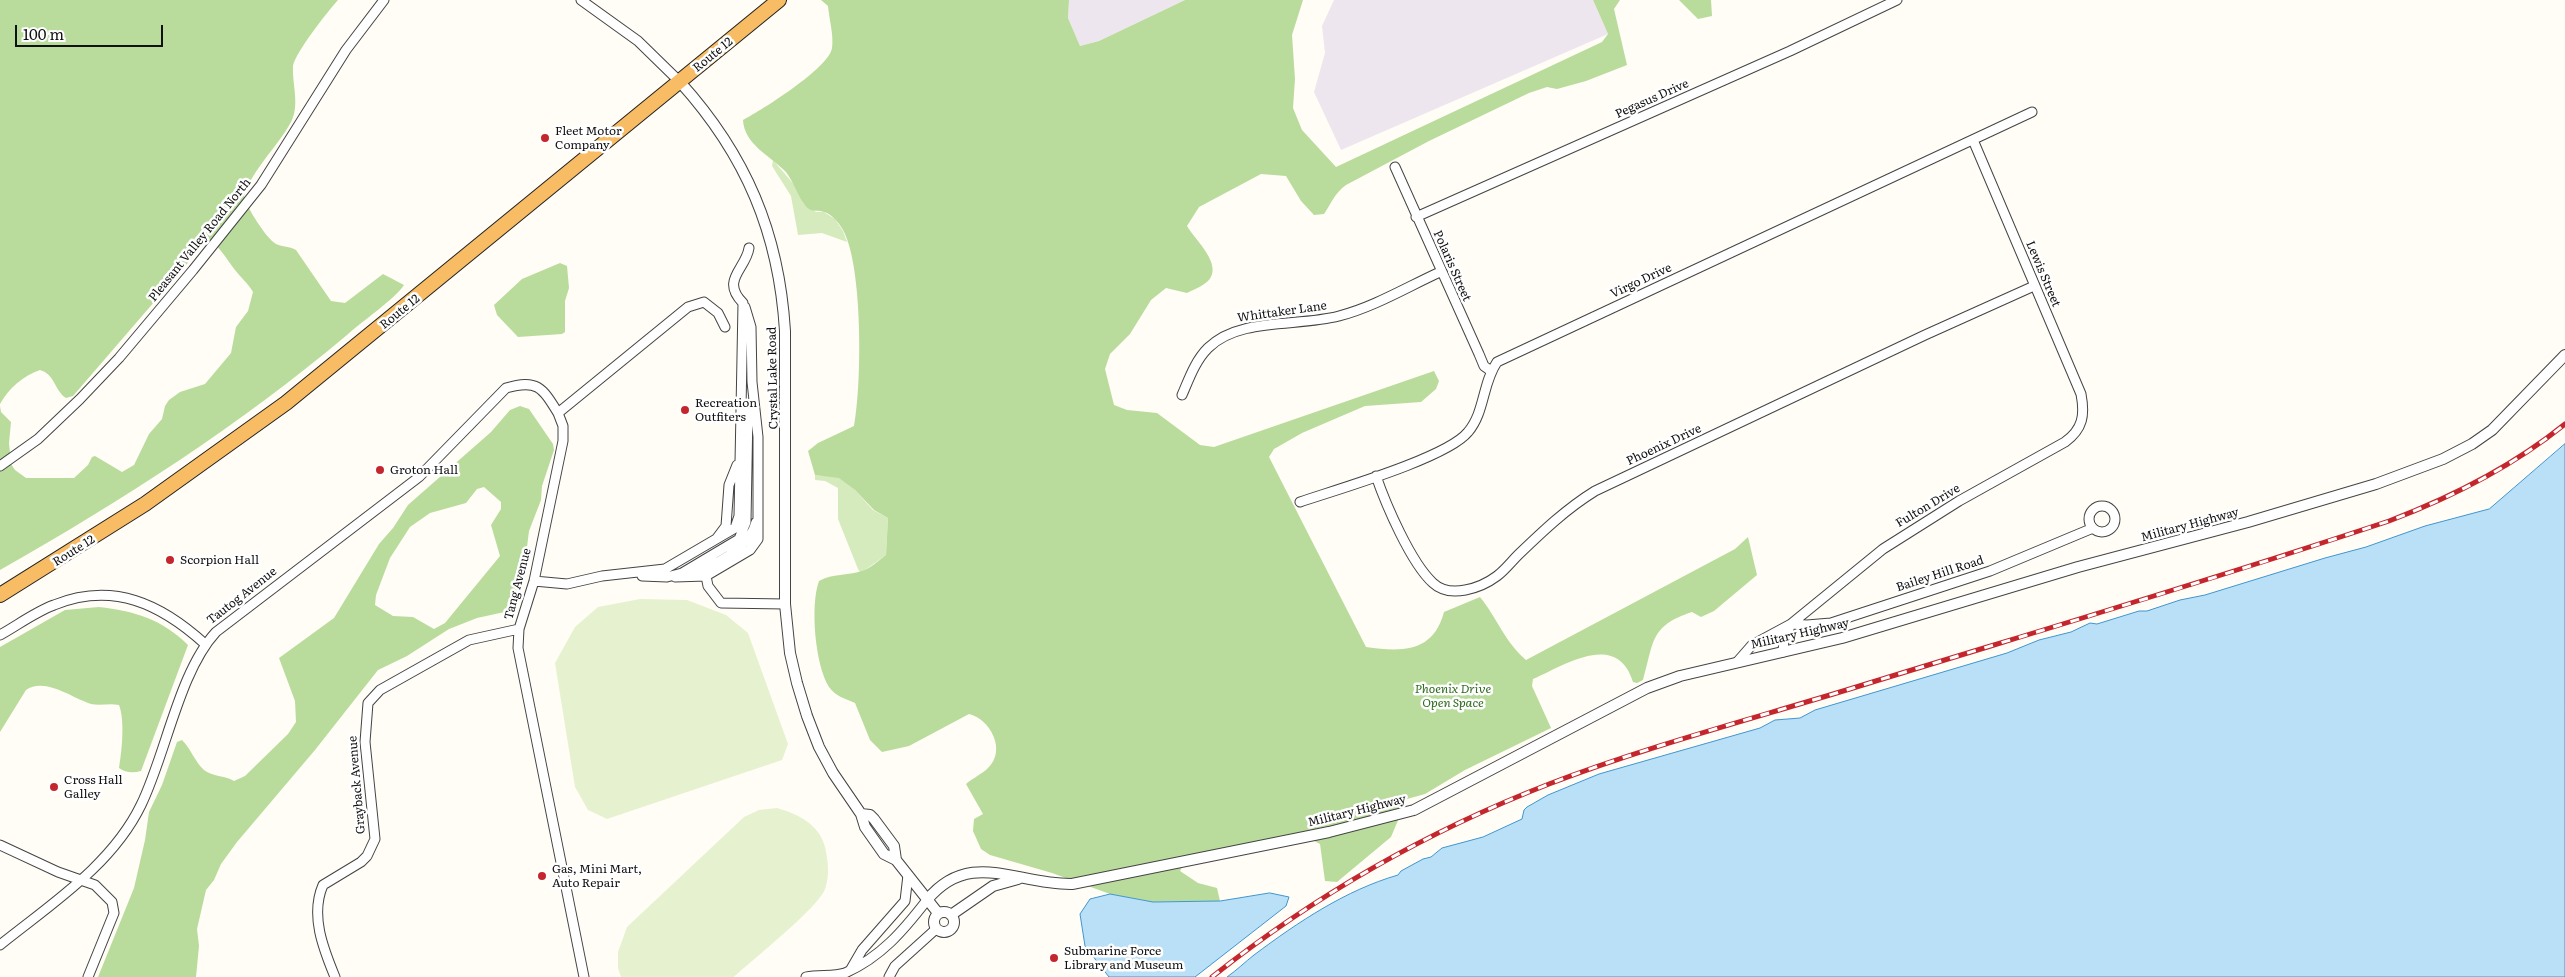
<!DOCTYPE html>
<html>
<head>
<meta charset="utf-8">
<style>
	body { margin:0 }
	#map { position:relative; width:2565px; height:977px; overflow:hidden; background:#fffdf5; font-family:Literata,serif }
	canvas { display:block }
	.scale { position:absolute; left:15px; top:25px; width:148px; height:22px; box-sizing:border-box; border:2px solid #111; border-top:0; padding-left:6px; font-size:15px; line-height:18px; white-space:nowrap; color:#111; -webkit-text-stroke:4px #fff; paint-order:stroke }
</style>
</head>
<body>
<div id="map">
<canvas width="2565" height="977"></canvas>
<div class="scale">100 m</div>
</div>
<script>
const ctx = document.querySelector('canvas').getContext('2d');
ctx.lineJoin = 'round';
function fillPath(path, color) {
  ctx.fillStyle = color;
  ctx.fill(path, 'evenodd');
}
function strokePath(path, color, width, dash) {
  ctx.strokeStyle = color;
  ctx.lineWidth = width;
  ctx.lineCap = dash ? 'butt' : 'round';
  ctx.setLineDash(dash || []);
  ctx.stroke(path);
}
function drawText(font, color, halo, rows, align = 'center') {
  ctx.font = font + ' Literata,serif';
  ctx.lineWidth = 5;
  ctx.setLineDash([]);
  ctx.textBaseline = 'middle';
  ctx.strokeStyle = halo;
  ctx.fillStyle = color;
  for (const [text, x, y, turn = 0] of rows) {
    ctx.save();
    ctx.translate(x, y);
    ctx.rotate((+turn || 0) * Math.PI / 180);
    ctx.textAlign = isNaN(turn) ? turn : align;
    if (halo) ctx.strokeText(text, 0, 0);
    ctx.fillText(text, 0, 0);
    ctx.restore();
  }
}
fillPath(new Path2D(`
	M1069,0H1185L1099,41L1080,46L1068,18Z
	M1334,0H1593L1608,34L1341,150L1314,92L1325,53L1322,26Z`), '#eee6ef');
fillPath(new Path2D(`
	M773,160L797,188L803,203L816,212H824L835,219L843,231L847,242L822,233L798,235L791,196L772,166Z
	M815,475L839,477L855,490L873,510L888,518L886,555L865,570L860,572L858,569L838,519V488L825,481L815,480Z`), '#d5ebbd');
fillPath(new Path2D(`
	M0,0H338C328,11 295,53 293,66C292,84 300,105 291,122C277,148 253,168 244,196C247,208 266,238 276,244C283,247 289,246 296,250L331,301L345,303L383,274L404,285C395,299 361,322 347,335C240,425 122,501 0,570V406L1,412L11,422L9,443L11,464L15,470L26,478H74L88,465L92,457L95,456L122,472L134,465L149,434L162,419L165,406L169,400L180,392L205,384L231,353L236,327L248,311L253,292C248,283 241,278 235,270C227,260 222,250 212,242L205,243L73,396L66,398C54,390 55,374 40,370C23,376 9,388 0,404Z
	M821,0H1069L1068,18L1080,46L1099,41L1185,0H1303L1292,35L1295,79L1293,108L1302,130L1336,167L1602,42L1608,34L1593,0H1620L1614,9L1627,65L1586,81L1557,89L1547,87L1529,93L1429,141L1346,185C1334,194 1332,202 1324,214L1314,215L1301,201L1286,176L1261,174L1199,207L1187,226C1195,240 1224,265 1208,281C1203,286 1193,290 1187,293L1166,288L1151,300L1130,334L1110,354L1105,369L1114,405L1127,410L1157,413L1200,445L1214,447L1434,371L1439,381L1436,389L1421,402L1365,406L1302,433L1274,449L1269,457L1366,647C1402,652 1433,653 1444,612L1480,597C1497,618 1505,642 1526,660L1735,549L1748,537L1757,575L1714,611L1701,617L1692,612C1649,626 1654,643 1643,680L1637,683L1633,682C1617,630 1565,665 1533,679L1532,686L1551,728L1465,770L1425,794L1407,799L1391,837L1337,882L1325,881L1320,844L1299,833L1188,856L1180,871L1198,883L1217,888L1220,901L1153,902L1110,894L1052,873L990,855L981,849L973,831L974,819L983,814L966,784C973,778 982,774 988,768C1007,750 990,719 969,714L909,746L882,752L870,740L855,703C846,699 835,696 829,687C815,665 810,605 819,581C833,573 847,576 862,571C871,568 879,560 886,555L888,518L874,510L855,490L839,478L815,475L808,451L818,443L854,426C862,385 863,266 843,230C839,223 832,214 824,212C819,210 814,212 809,209C800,203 794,181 785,171C770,156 744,144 743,120C762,110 829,68 832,48C834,36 829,18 828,6Z
	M1679,0H1711L1712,16L1698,19Z
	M560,263L567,266L569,288L565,301V332L562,334L518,337L497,315L494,305L522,279Z
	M520,406L529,409L553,444L554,450L542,486L541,500L529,531L523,579L512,598L509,611L477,618L449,629L407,656L378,670L315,750L237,842L221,864L214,880L206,890L197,929L199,946L196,977H98L134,888L145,840L149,812L162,785L177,742L182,740C191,749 195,762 204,770C213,777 224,775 234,781L245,776L288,734L296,722L295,701L279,658L334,618L379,544L393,528L408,505L491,432L510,410ZM484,487L501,502V509L491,525L500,556L445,623L434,629L413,617L393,616L375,605L376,595L390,558L410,527L430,513L466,503L477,489Z
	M99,607C134,611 162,619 188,645L141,771C133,773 126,773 119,768C122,751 125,720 119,705C109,703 100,706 91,704C72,698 45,677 26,690L0,732V647L65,610Z`), '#b9dc9c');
fillPath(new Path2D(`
	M640,599L687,600L726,615L748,633L788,744L782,760L607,819L588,810L575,787L555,663L575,627L598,607Z
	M777,808C798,814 819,824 825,847C828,861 830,875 825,889C818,908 752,960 734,977H621L618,968V952L627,927L744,817L759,810Z`), '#e6f2cf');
const water = new Path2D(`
	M2565,444V977H1227C1237,970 1245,962 1254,955C1298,922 1346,890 1398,875L1401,871L1423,859L1431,857L1442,848L1483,837L1522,819L1524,810L1527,807L1548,795L1599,774L1760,728L1775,720L1800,718L1815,710L2007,653L2039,640L2071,632L2090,623L2097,624L2139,611H2147L2180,600L2205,595L2325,558L2366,547L2425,526L2489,509Z
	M1270,893L1289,897L1286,906L1195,977H1109L1085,946L1080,914L1090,899L1110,894L1153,902L1220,901Z`);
fillPath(water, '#b9e0f7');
strokePath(water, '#3f96cf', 1);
const minor = new Path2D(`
	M581,0L638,41L680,82
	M1395,167L1479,354L1484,366L1491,371
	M1416,217L1790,51L1897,0
	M1182,395C1189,379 1195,361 1208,348C1239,317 1298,327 1339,316C1374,307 1407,287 1440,272
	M0,466L38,439L80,399L119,358L193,270L261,185L346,50L384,0
	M1376,476C1386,505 1411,563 1433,583C1450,599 1481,588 1497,576C1505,570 1511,562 1518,555C1543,531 1566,509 1595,491L1925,335L2034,286
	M1300,502C1335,490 1447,458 1468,432C1485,412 1482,384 1497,362L2032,112
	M2089 519a13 13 0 1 1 26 0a13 13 0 1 1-26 0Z
	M717,538L726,526L729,485L737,465
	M692,575C716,563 749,550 756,522
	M642,576L667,577L682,573L739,539L746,522L748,410
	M706,576L708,586L721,603L785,604
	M675,577L706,576L750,550L758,539V437L752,382L751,327L745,307
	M534,581L567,584L602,576L665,569L735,528L739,516L743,303C720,280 746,269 749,248
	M1791,624L1807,625L1831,623L1990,571L2093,528
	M0,635C18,625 35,612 54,605C113,581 161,604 205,644
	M1783,652L1784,640L1791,624
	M1738,661L1752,645L1791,624L1883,549L1959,501L2065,442C2083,429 2085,415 2081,394L1973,140
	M0,845L58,872L95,885L112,902L114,913L88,977
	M0,945C51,904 112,865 141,805C166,754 179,672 216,632L419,477L506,388C537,379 542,387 558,413
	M851,969L862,950L905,901L908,875
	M335,977C323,948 310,915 323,885L361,862L367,856L375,839L365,742L368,703L380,690L469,640L519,629
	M584,977L518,648L519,629L534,581L563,441V426L558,413L688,307L704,302L718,313L725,327
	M806,977C819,974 833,977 845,973C881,957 903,931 927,900
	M889,977L895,966L936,929`);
const tertiary = new Path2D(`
	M680,82C746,155 779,233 785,331V604L790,653L797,683L807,716L819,747L833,773L861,814L865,827L884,854L896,860L938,913
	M861,814L870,815L874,819L894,846L896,860
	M927,900C970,848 1016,885 1072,884L1329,832L1414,810L1647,688L1680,676L1842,638L2078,567L2248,522L2376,484L2443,459L2472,444L2492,430L2565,355
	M934 922a10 10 0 1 1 20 0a10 10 0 1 1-20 0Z
	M951,915L993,886L1018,879`);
const trunk = new Path2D(`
	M0,595L145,504L286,403L779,0`);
strokePath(minor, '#444', 11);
strokePath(tertiary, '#444', 12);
strokePath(trunk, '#222', 16);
strokePath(minor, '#fff', 9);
strokePath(tertiary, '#fff', 10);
strokePath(trunk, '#f7bc64', 14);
const rail = new Path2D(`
	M1212,977C1314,896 1428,831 1549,784C1648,746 1752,719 1853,688C2032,633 2212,580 2389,521C2452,497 2512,467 2565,424`);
strokePath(rail, '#c4262e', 5);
strokePath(rail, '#fff', 3, [9]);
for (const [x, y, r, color] of [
	[545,138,5,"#c4262e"],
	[685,410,5,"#c4262e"],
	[380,470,5,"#c4262e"],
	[170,560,5,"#c4262e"],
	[54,787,5,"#c4262e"],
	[542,876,5,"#c4262e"],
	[1054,958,5,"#c4262e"]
]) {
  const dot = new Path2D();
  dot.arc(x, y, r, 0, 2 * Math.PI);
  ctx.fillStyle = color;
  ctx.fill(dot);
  strokePath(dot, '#fff', 2);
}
drawText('12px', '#111', '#fff', [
	["Route 12",713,55,-39],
	["Pegasus Drive",1652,99,-24],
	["Pleasant Valley Road North",200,240,-51],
	["Polaris Street",1452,266,66],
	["Lewis Street",2043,274,67],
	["Virgo Drive",1641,281,-25],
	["Route 12",400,312,-39],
	["Whittaker Lane",1282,312,-8],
	["Crystal Lake Road",773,378,-91],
	["Phoenix Drive",1664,445,-25],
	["Fulton Drive",1928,506,-31],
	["Military Highway",2190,525,-15],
	["Route 12",74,551,-32],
	["Bailey Hill Road",1940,574,-18],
	["Tang Avenue",518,584,-75],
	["Tautog Avenue",242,596,-38],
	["Military Highway",1800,634,-13],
	["Grayback Avenue",357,785,-95],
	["Military Highway",1357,811,-14]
]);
drawText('12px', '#111', '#fff', [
	["Fleet Motor",555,131],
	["Company",555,145],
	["Recreation",695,403],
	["Outfiters",695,417],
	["Groton Hall",390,470],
	["Scorpion Hall",180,560],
	["Cross Hall",64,780],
	["Galley",64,794],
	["Gas, Mini Mart,",552,869],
	["Auto Repair",552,883],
	["Submarine Force",1064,951],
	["Library and Museum",1064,965]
], 'left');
drawText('italic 12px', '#2f6b1f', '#fff', [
	["Phoenix Drive",1453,689],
	["Open Space",1453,703]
]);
</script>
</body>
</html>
